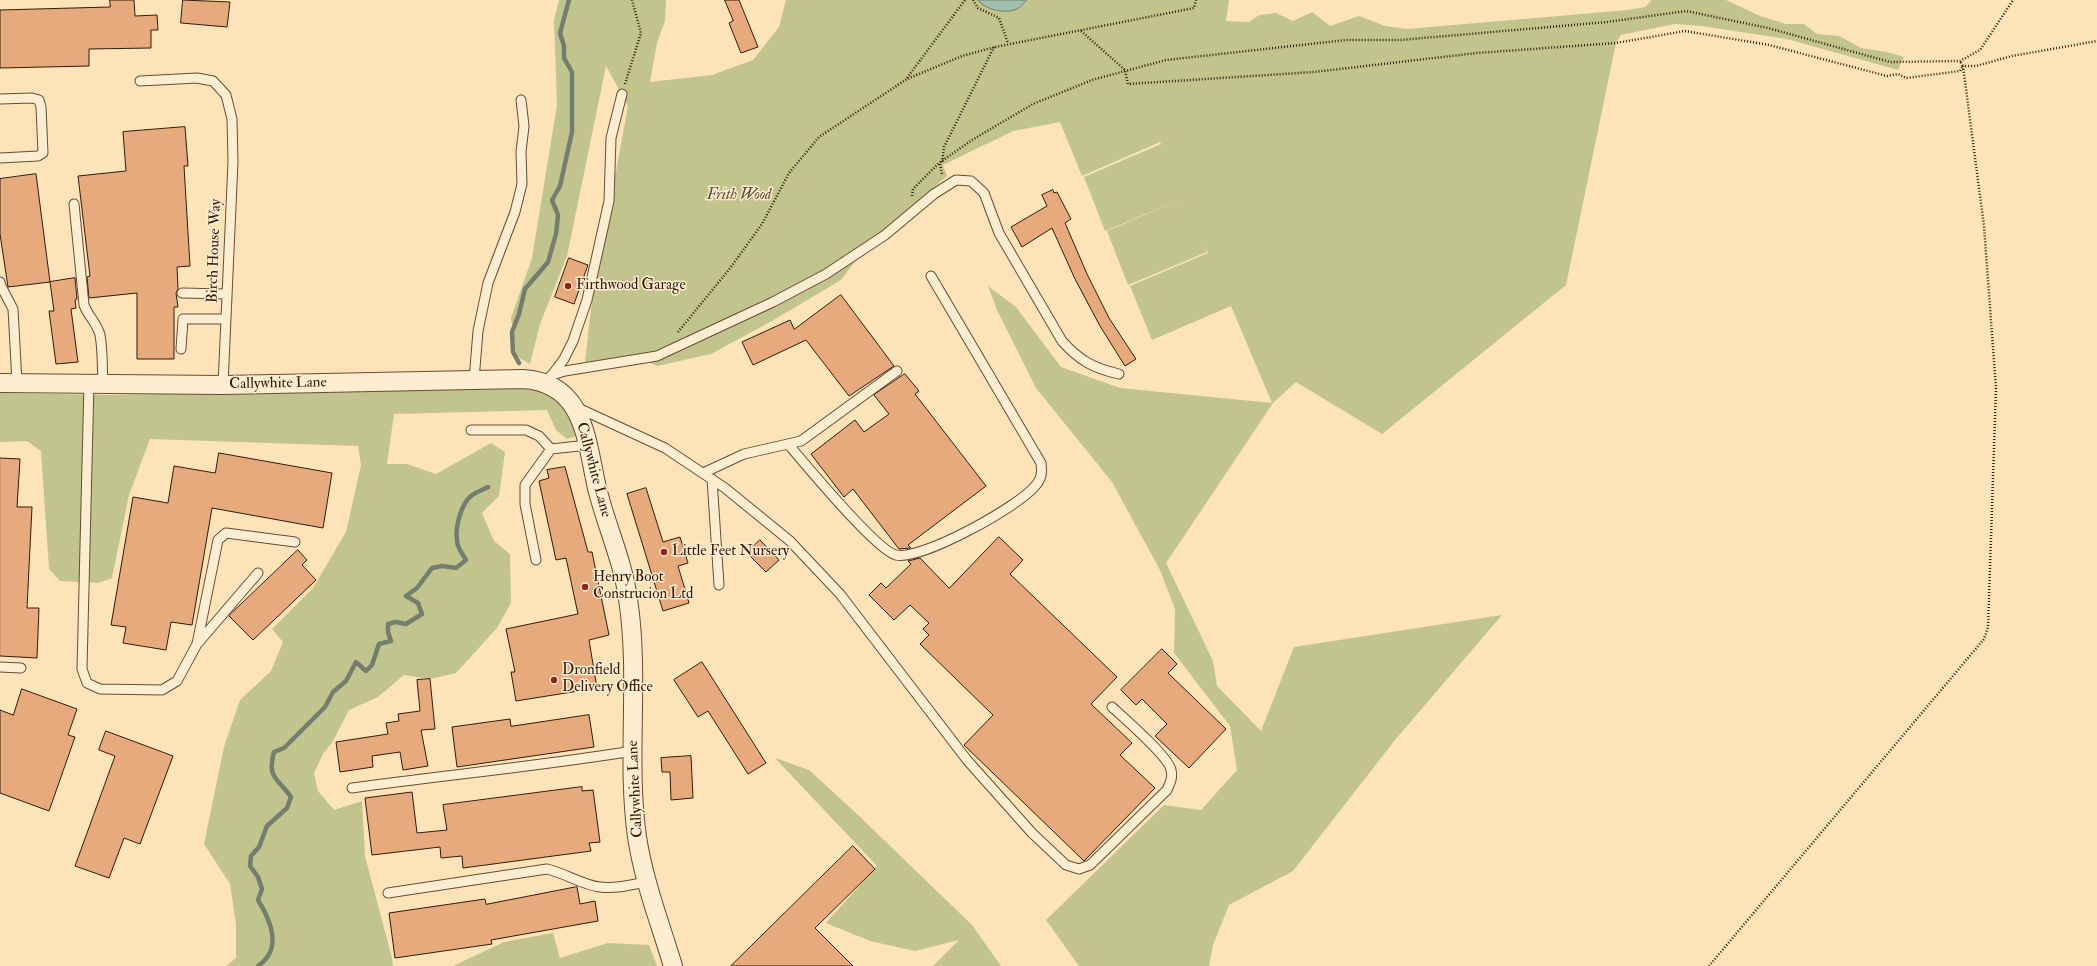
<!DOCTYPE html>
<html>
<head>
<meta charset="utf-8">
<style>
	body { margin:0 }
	canvas { display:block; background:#fce4b8 }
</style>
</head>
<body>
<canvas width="2097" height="966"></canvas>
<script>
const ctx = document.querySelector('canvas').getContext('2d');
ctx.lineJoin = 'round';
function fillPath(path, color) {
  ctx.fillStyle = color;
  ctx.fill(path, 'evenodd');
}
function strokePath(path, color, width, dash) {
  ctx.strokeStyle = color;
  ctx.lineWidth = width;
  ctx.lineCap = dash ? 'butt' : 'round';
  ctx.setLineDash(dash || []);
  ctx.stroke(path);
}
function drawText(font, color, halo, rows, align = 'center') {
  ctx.font = font + ' "IM FELL Double Pica",serif';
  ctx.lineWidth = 3;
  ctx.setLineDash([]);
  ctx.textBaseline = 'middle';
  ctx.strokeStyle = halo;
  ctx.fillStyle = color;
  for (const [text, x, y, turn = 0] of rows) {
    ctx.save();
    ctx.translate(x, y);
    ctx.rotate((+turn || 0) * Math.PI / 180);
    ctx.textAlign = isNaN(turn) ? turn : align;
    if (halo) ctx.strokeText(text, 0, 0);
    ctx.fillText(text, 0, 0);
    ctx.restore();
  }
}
fillPath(new Path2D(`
	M559,0H666L665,21L657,43L650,82L712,75L753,60L779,27L786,0H1229L1226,21L1249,22L1259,15L1276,13L1293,21L1312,12L1330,26L1359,16L1385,26L1407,29L1628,10L1645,7L1652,0H1726L1760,16L1786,24H1804L1817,34L1839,36L1861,48L1887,52L1904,57L1898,70L1787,39L1701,26L1675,24L1621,35L1616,43L1566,285L1382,434L1296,382L1273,403L1166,563L1213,661L1217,686L1261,731L1294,647L1502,615L1395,740L1293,871L1229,905L1213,945L1209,966H1079L1046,920L1164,805L1201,810L1237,770L1230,726L1174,653L1175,609L1160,570L1112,482L1036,388L997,310L988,286L1016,307L1061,367L1120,388L1272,403L1231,306L1152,340L1130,286L1208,253L1203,241L1207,252L1128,285L1107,231L1184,198L1105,231L1084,177L1161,144L1160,142L1082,176L1060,122L1013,131L943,165L947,176L869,243L841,280L772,321L711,354L657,366L636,356L585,362L591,308L628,106L606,66L567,256L540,324L530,364L516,356L511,318L532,258L557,105L554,20Z
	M525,386L547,391L569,404L579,435L567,439L556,430L547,410L394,414L387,464H407L436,474L491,443L505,452L499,496L482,513L494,541L510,554L511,603L497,628L456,673L430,679L404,675L378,697L349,710L333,741L323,754L314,773L318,791L334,810L362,801L365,856L392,958L393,966H226L236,958V924L230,884L204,844L224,747L240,700L271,671L283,642L272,629L313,588L346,532L361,465L358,446L150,439L129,495L112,578L98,583L60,581L49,569L41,451L27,441L0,442V393L111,395Z
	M775,758L809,770L858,815L972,925L1001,966H933L959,940L915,951L870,941L826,923L877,866Z
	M553,933L560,958L608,943L649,945L657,966H453L504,942Z`), '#c1c48d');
const water = new Path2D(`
	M978,0H1027C1024,3 1020,8 1017,9C1005,14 985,10 978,0Z`);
fillPath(water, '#9fbfaf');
strokePath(water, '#757d6d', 1);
strokePath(new Path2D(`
	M519,363L513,352L512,332L519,314L525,289L548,262L556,234L558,215L552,200L560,186L572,132V72L564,58V46L560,33L569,0
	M258,966C283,949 271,921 258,900L262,889L258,877L250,866L251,856L259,847L267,826L287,808L291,797C277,777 267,779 274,752L284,748L325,707L333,692L346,681L356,662L366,671L372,665L379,644L391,641L388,632V624L396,622L406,624L422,614L418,603L406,596L417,588L432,568L442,566L456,568L466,560C462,553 457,548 457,540C455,528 461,504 471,496C476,492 483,490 488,487`), '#757d6d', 4.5);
const building = new Path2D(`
	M110,0H134L135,16L157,15L158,30H151V48L89,49V66L0,68V10L110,7Z
	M183,0L230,2L227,27L181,23Z
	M725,0H739L758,47L741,53L729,23L733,21Z
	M185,127L188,166H184L190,266L177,267L178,289L176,293L178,307H174V359H137V293L89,298L87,277L90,276L78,176L126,171L123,132Z
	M36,174L50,282L8,287L0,234V179Z
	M1053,190L1054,193L1057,192L1071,219L1065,223L1087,274L1109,318L1136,359L1125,366L1100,326L1075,279L1052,228L1022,247L1011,227L1047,206L1042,195Z
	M569,258L588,265L574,304L555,297Z
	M75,278L77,299L75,300L76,308L71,309L78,362L56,364L49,311H54L50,282Z
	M841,295L894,366L849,396L806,340L753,365L742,342L790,320L794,329Z
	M905,374L919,391L915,394L986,486L908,545L911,548L899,549L853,489L844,497L811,454L855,420L864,432L889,414L874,395Z
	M219,453L332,473L323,528L212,508L192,625L171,622L166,650L123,643L126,627L111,625L133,497L168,503L174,466L215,473Z
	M0,458L20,459L17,507H32L27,608H39L37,658L0,656Z
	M565,467L588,552H592L609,635L589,640L597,688L516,701L511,672H515L506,629L578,614L566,558L556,560L539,481L549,478L547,470Z
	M646,488L663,542L680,537L688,563L678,566L689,603L663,611L627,494Z
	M999,537L1023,560L1010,574L1117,677L1091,704L1132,743L1120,755L1155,788L1084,861L964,745L993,715L920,644L929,635L923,629L929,623L910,605L894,620L869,595L881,583L886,588L911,564L908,561L920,558L949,588Z
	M760,540L779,560L766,572L747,553Z
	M298,550L307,560L302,565L316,580L253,640L229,616Z
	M1162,649L1177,664L1168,673L1226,729L1189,768L1155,736L1167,724L1142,699L1136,705L1121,690Z
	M702,662L766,763L748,774L708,711L698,717L674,680Z
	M430,679L435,729L421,730L428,766L403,770L400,752L372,756L373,767L340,772L336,742L388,734L386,723L399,721L398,714L420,711L417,680Z
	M22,689L77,709L68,735L75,737L49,811L0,793V710L13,715Z
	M589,715L594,747L457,767L452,727L510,719L511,726Z
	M106,731L173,756L140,844L124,838L109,878L75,866L115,756L99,750Z
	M691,756L693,798L671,800L670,772H662L661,758Z
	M582,787V791L593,790L600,842L589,843L591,851L463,868L462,856L441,858L440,847L372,855L365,798L412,792L417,833L447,830L443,805Z
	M853,846L875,869L815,928L853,966H731Z
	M577,887L580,904L595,901L598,921L491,940L492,944L395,958L389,913L485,899L486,904Z`);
fillPath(building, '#e6aa7c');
strokePath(building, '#35190a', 1);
const lane = new Path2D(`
	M140,81L197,78L213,81L226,95L232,119L233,162L223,385
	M0,99L32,98L39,100L41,107L43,153L38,156L0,158
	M74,204L84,305C88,316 97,323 100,335C103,351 102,368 103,384
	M0,282L1,286L13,309L17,383
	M182,293L227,294
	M181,349L183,319H226
	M552,375L564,359L573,341L587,300L609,201L611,138L622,94
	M474,380L478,331L488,283L515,212L522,184L521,152L524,126L521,100
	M544,382L552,375L565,371L657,356L773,302L826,274L885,235L934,194L956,180L971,181L984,193L999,233L1062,341C1080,361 1093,368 1119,374
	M89,383L82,669L87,683L100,689L162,690L177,681L197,644L218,540L226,533L295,542
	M576,407L665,448L725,488L790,541L840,594L967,760L1032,833L1066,865L1079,869L1090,865L1167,790C1170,783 1173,778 1171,770C1169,757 1124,718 1112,707
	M471,430H526L539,436L551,449L588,445
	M788,444C805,464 877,551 896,555C921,561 1020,506 1036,485C1042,478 1042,472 1041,463L931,276
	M703,473L744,454L801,441L897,371
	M712,479L719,585
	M536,560L525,504V485L551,449
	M198,643L258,573
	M0,667L21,668
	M352,788C446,775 540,766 633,751
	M388,893L547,869C565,873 582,885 600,887C615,889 631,885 646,882`);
const street = new Path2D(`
	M0,383L223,385L523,379C585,383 586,440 597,488C606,525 623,561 628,599C640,677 626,758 637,837C644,882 660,923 673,966`);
strokePath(lane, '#674c36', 11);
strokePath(street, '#674c36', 20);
strokePath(new Path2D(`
	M973,0L978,8L999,18L1008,43
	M1081,31L1125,70L1128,84L1314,72L1477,53L1616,43L1685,31L1769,45L1887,76L1898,74L1906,78L1960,71L1963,66L1960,61
	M907,78L965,0
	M625,84L641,33L632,0
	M942,162L944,147L994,47
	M940,164L942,174
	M912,196L913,189L939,163L972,140L1033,104L1092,80L1166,60L1346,40H1400L1607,22L1686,11L1768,28L1890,62L1960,61L1980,50L2013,0
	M678,332L731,267L762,224L789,173L819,137L907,79L962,56L995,47L1194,8L1196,0
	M1709,966L1984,639L1988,627L1996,388L1984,226L1963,66H1976L2012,56L2097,41`), '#35190a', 2.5, [1, 2]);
strokePath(lane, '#fdedd1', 9);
strokePath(street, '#fdedd1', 18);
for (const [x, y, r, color] of [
	[568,286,4,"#8f2418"],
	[664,552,4,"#8f2418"],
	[585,587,4,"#8f2418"],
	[554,680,4,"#8f2418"]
]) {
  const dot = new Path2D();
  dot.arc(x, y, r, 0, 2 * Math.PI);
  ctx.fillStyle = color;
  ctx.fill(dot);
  strokePath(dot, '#fdedd1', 1.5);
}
drawText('italic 15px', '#5f4c31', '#fdedd1', [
	["Frith Wood",739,196]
]);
drawText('15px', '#35190a', '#fdedd1', [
	["Birch House Way",215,251,-88],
	["Callywhite Lane",278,384,-1],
	["Callywhite Lane",593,470,75],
	["Callywhite Lane",636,789,-93]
]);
drawText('15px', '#35190a', '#fdedd1', [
	["Firthwood Garage",576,286],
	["Little Feet Nursery",672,552],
	["Henry Boot",593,578],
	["Construcion Ltd",593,595],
	["Dronfield",562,671],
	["Delivery Office",562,688]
], 'left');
</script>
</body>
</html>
